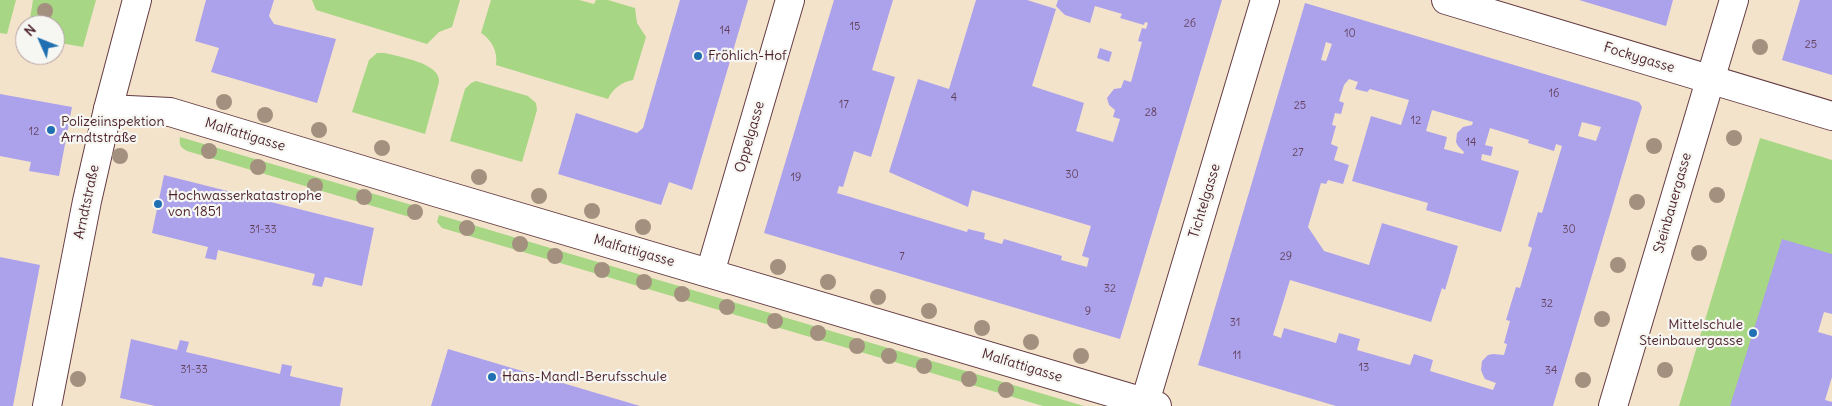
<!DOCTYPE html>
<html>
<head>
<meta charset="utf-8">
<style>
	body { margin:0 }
	#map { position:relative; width:1832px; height:406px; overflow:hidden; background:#f4e3cb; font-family:Delius,sans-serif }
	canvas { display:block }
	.north { position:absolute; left:15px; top:15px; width:50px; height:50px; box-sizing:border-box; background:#f6f6f2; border:1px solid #b1a0a2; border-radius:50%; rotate:314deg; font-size:14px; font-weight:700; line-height:20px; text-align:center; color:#4a1f2b }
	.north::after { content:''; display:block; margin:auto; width:18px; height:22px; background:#1f6fb2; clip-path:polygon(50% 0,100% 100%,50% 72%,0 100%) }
</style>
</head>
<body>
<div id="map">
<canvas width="1832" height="406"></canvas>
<div class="north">N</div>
</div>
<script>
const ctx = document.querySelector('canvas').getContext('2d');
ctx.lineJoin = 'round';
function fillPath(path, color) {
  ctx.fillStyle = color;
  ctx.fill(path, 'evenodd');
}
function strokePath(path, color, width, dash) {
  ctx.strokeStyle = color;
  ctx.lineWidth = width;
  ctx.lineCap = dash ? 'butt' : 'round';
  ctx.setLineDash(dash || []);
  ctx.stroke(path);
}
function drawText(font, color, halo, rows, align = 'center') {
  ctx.font = font + ' Delius,sans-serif';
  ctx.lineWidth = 4.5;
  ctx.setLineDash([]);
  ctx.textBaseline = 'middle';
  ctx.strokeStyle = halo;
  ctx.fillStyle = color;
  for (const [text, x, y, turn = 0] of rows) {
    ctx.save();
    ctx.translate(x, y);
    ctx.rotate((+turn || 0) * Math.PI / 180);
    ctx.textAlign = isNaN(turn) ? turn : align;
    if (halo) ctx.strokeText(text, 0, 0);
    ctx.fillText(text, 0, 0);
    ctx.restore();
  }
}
fillPath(new Path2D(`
	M0,0H16L7,34L0,33Z
	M33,0H96L83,47L55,42V25H29Z
	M312,0H460L452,27L439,32L427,44L316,10Z
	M491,0H579L594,4L596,0H608L635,8L637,23L646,37L633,80C622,82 613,88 608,99L496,65C498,52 492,40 481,33Z
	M377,53H385C399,57 441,63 439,82L425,134L352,112L369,60Z
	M476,81L528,96L536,103L537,110L522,162L450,141L465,89L471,83Z
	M180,137L422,208L421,214L413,218L187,151C180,147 179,145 180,137Z
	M1760,138L1832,160V254L1730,406H1679Z
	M439,215L1084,406H1043L442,228L437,222Z`), '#a7d684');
fillPath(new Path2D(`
	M206,0H274L269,16L274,24L336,39L317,103L211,72L219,48L195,41Z
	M680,0H748L692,190L669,182L661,205L558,174L576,113L637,133L643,128Z
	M834,0H893L872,70L895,77L871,157L854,151L843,187L839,186L837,193L967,232L968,229L985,233L984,239L1002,244L1004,239L1062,256L1061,260L1087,267L1089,258L1082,256L1091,226L972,190L968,207L889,172L918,79L949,89L976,0H1027L1056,9L1032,86L1084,103L1076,131L1113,142L1120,119L1113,117L1115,110L1109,105L1107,98L1114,89L1121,88L1124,80L1131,82L1142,42L1138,41L1142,28L1146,29L1148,23L1145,22L1144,25L1120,18L1122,14L1095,6L1090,23L1065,15L1056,6L1058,0H1222L1120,339L764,233Z
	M1579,0H1673L1666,26Z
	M1800,0H1832V75L1782,60Z
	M1305,3L1639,102L1642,107L1553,406H1336L1198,365ZM1326,42L1332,44L1326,61L1321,60ZM1349,79L1358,82L1355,89L1367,92L1370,89L1409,100L1401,125L1371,116L1352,181L1428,203L1426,210L1501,232L1519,171L1481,160L1482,154L1491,156L1493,147L1485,145L1490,128L1529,140L1528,143L1554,151L1556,144L1562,146L1542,213L1538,212L1528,246L1532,248L1520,288L1516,287L1506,320L1510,321L1504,343L1507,344L1504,355L1493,354L1488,355L1482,361L1481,370L1483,375L1485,379L1496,383L1493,390L1430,371L1433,360L1414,354L1410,365L1357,350L1360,339L1339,333L1336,343L1284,328L1281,338L1273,335L1290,280L1431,322L1442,288L1445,290L1458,246L1382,223L1369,265L1324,251L1308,227L1321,183L1326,184L1328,180L1343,184L1349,165L1334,160L1338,147L1331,144L1336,126L1332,125L1335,113L1341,114L1344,103L1339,101L1344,85ZM1432,110L1473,122L1472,125L1463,127L1457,133L1456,142L1458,146L1464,152L1463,154L1444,149L1447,137L1426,131ZM1582,122L1601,127L1596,141L1578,136Z
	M1100,48L1112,52L1109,62L1097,58Z
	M0,94L72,107L59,176L29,171L31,162L0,156Z
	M164,175L374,228L362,286L325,277L322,287L312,285L315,274L218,250L216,260L205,258L208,247L152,233Z
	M1782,239L1832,254V314L1824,312L1818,332L1832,336V377L1825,400L1832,402V406H1730Z
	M0,257L40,265L13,406H0Z
	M131,339L177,350L180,340L189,342L186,352L280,374L282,364L292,366L290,376L343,388L340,406H155L120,398Z
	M448,349L640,406H431Z`), '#aca1eb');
const minor = new Path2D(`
	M1446,0L1832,116
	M108,109L170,112L435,192L1157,406
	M710,273L790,0
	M1145,402L1265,0`);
const tertiary = new Path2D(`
	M47,406L87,201L108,109L137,0
	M1613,406L1734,0`);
strokePath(minor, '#643c43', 30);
strokePath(tertiary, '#643c43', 30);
strokePath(minor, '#fff', 28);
strokePath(tertiary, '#fff', 28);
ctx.fillStyle = '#a3907f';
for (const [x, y] of [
	[45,11],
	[1760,47],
	[224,102],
	[265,115],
	[319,130],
	[1734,138],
	[1654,146],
	[382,148],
	[209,151],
	[120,156],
	[258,167],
	[479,177],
	[315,186],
	[1717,195],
	[539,196],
	[364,197],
	[1637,202],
	[592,211],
	[415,212],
	[643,227],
	[467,228],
	[520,244],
	[1699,253],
	[555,256],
	[1618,265],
	[778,267],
	[602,270],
	[644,282],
	[828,282],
	[682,294],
	[878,297],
	[727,307],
	[929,311],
	[1602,319],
	[775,321],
	[982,328],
	[818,333],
	[1031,342],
	[857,346],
	[889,356],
	[1081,356],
	[924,366],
	[1665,370],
	[78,379],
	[969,379],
	[1583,380],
	[1006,390]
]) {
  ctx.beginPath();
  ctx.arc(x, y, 8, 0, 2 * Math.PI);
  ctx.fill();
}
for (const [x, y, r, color] of [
	[698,56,5,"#1f6fb2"],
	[51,130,5,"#1f6fb2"],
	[158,204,5,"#1f6fb2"],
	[1753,333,5,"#1f6fb2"],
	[492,377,5,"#1f6fb2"]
]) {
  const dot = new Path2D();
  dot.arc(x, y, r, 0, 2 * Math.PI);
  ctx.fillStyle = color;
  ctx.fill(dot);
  strokePath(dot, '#f6f6f2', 2);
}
drawText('11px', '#62405b', null, [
	["26",1190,24],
	["15",855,27],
	["14",725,31],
	["10",1350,34],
	["25",1811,45],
	["16",1554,94],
	["4",954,98],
	["17",844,105],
	["25",1300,106],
	["28",1151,113],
	["12",1416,121],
	["12",34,132],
	["14",1471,143],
	["27",1298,153],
	["30",1072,175],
	["19",796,178],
	["31-33",263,230],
	["30",1569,230],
	["7",902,257],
	["29",1286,257],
	["32",1110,289],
	["32",1547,304],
	["9",1088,312],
	["31",1235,323],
	["11",1237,356],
	["13",1364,368],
	["31-33",194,370],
	["34",1551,371]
]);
drawText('14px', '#4a1f2b', '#f6f6f2', [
	["Fröhlich-Hof",708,56],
	["Polizeiinspektion",61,122],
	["Arndtstraße",61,138],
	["Hochwasserkatastrophe",168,196],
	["von 1851",168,212],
	["Mittelschule",1743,325,"right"],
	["Steinbauergasse",1743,341,"right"],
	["Hans-Mandl-Berufsschule",502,377]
], 'left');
drawText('14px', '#4a1f2b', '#f6f6f2', [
	["Fockygasse",1639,58,17],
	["Malfattigasse",245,135,17],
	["Oppelgasse",750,137,-74],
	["Tichtelgasse",1205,201,-73],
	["Arndtstraße",87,202,-78],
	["Steinbauergasse",1673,203,-74],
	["Malfattigasse",634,251,16],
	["Malfattigasse",1022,366,17]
]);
</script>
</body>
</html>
